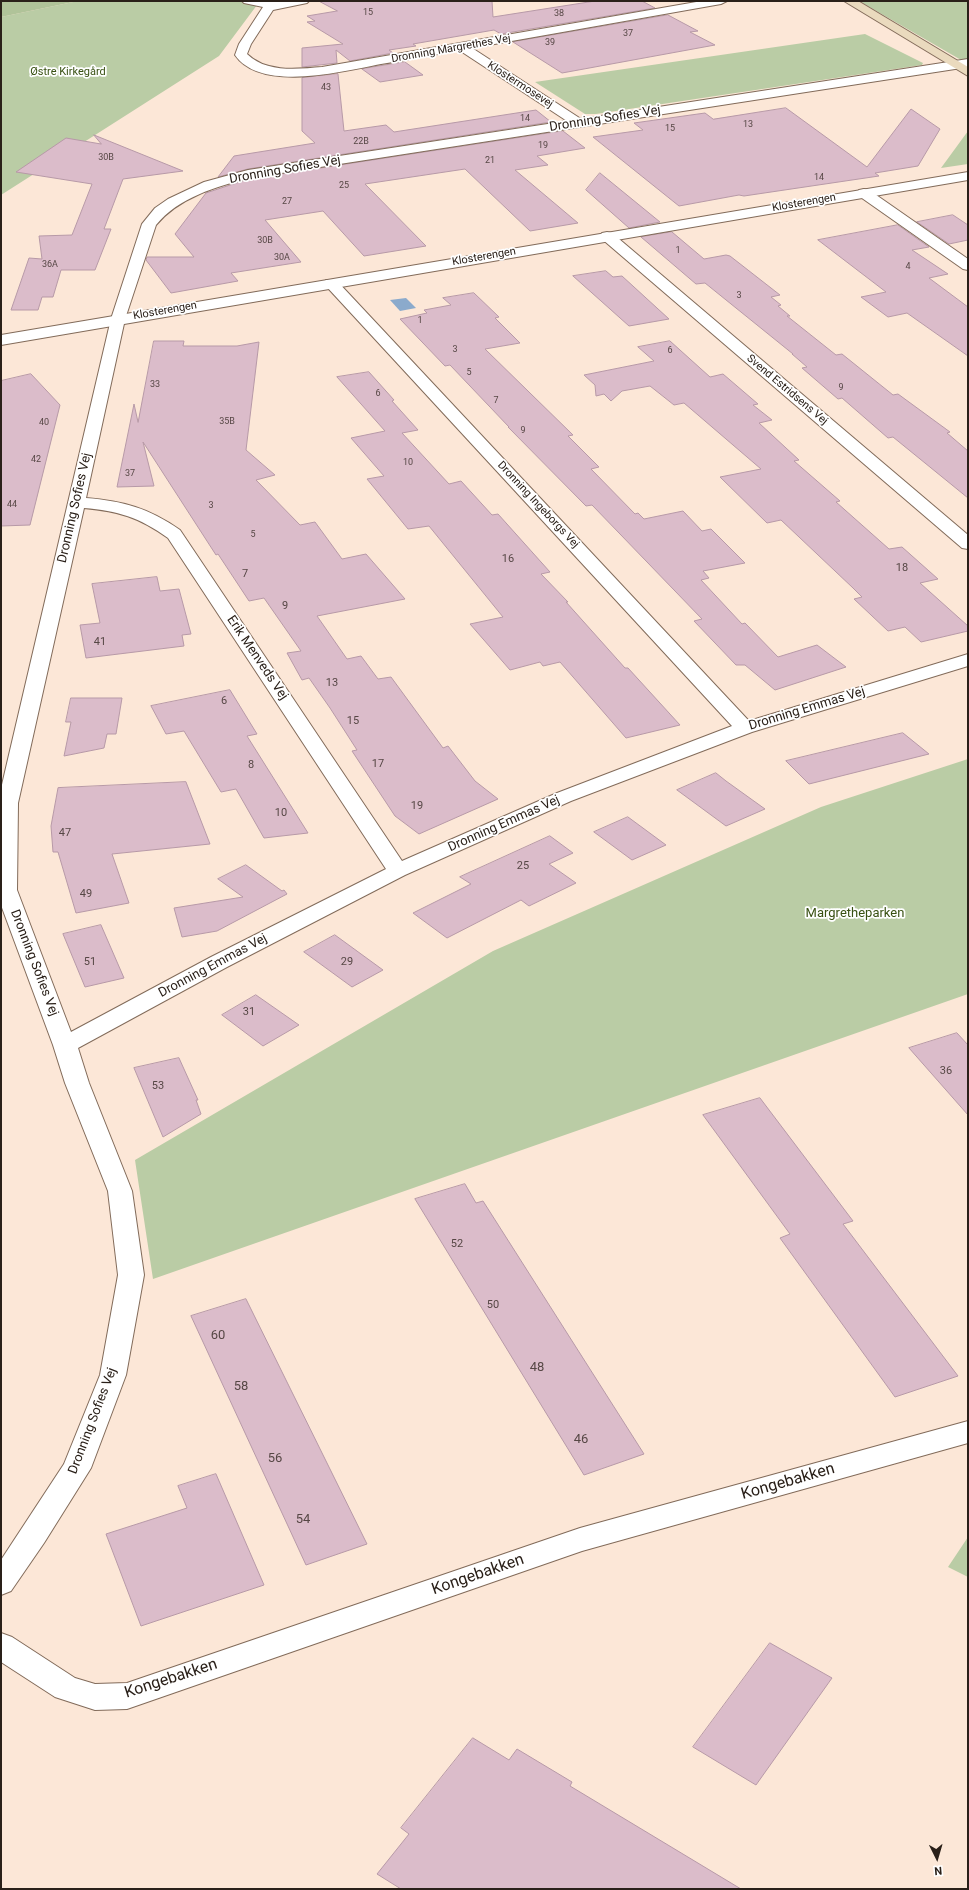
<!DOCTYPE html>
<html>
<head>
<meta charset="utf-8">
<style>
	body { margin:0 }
	#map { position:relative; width:969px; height:1890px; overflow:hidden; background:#fce7d7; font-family:Roboto,sans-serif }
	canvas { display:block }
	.frame { position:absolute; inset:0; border:2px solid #2a2019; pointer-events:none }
	.north { position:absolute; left:917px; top:1838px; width:40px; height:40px; -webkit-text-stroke:3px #fff; paint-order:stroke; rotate:175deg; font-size:11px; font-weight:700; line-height:16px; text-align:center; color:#2a2019 }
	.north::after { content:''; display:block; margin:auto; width:14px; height:18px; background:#2a2019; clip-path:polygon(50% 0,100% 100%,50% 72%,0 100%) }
</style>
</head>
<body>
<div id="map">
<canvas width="969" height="1890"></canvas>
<div class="frame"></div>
<div class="north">N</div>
</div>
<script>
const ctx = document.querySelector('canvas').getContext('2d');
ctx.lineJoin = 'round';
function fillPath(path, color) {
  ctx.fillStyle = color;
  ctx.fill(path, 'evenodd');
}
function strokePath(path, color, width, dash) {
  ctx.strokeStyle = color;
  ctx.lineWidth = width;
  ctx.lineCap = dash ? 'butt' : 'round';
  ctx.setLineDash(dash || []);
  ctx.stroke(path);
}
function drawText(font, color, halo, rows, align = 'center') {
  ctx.font = font + ' Roboto,sans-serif';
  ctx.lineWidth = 3.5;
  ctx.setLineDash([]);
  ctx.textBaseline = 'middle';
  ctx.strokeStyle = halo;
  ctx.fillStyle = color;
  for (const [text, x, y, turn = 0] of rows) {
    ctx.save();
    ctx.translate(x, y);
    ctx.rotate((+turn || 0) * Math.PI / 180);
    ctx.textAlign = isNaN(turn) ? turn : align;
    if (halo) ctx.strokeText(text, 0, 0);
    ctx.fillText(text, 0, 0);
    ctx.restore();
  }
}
fillPath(new Path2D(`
	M78,1H260L219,56L1,195V17Z
	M859,1H968V64Z
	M865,34L923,63L922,65L596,114H585L535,82Z
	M968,131V164L941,168Z
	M968,759V994L153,1279L135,1160L493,951L821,807Z
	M968,1537V1577L948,1567Z`), '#bacca5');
fillPath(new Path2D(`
	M5,1H78L1,17V2Z`), '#b0c399');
fillPath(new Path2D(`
	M406,298L416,308L400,311L390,300Z`), '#8baacc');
const building = new Path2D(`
	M319,1H492L493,17L595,1H642L655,8L501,34L494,30L413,44L416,46L389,50L393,53L350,61L336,50L337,63L302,67V48L343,44L307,22L315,21L307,16L337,11Z
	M668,15L698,31L690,32L715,45L562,73L513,42Z
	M405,62L423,75L380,82L362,69Z
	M338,74L344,131L386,125L394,132L536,110L551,122L248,169L218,177L234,156L315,143L302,131V78Z
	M786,108L867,167L911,109L940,129L918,166L875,173L879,176L744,196L739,195L679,206L593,137L643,130L634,123L705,113L713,119Z
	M563,131L585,148L537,156L548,165L515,170L578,223L530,231L465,169L365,184L426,246L364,256L323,211L265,220L301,262L231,273L238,281L171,293L146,260L147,257H194L175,234L206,193L224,187L249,179Z
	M94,135L183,171L123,179L104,229H111L95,270H61L53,297H42L38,310H11L29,258L42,259L39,236L72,235L92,184L16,172L66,138L101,144Z
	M600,173L660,222L629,228L586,190Z
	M953,215L968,225V240L949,244L917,222Z
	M898,225L929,247L912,250L948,274L929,278L968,307V356L907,313L888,317L861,297L886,292L818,240Z
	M672,232L704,259L726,255L730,256L780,295L771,297L781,305L778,306L790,316H787L836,355L842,354L893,395L898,394L950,432L947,433L968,451V498L893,437L888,438L842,398L838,399L802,368L807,367L792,354H793L705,283L696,284L641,237Z
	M606,271L613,277L622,276L669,319L629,326L573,276Z
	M474,293L499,317L495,318L520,343L485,349L573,435L568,436L599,467L591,469L635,514L638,513L644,519L683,511L702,531L711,529L745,563L703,571L709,578L701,580L742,624L745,623L778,657L817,645L846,667L775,690L745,665H736L694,621L702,619L592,505L586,506L508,427H509L450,365L445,366L400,319L427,313L424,310L451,305L443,298Z
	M154,341H184L183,346H237L259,342L246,450L275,475L256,480L300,525L315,522L342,559L366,554L405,599L317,616L347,659L361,656L378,679L391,677L443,748L448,746L475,781L498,799L419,834L395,816L352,751L357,750L330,708L309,678L302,680L287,653L301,651L264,598L249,601L218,554L216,555L143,442L154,486L117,487L134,404L138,422Z
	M670,341L710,377L723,374L758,404L753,405L772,420L759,423L799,460L794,461L840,501L836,502L889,549L902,547L938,579L920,583L968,626V631L921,642L905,627L888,631L854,599L862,597L853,588L781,520L767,523L720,477L761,469L684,403L674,405L650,386L622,391L611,401L604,394L596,396L595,385L584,375L654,361L638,347Z
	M369,372L394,400L392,401L418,430L402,433L449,484L461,481L492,515L498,514L550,572L541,574L568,602H566L625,668H628L680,725L626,738L560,662L543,666L540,662L510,670L470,624L503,617L429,526L408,529L367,479L384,476L351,438L385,431L337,377Z
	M31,374L60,405L30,525L1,526V381Z
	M157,577L160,591L179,589L191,634L182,635L184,646L86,658L80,625L100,623L92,584Z
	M230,690L257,734L247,736L308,833L264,838L236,789L221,792L184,731L166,734L151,706Z
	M71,698H122L116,734H107L104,748L64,756L71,722H66Z
	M903,733L929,754L809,784L786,761Z
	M716,773L726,781L765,809L726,826L677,790Z
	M186,782L210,844L112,854L129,903L76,913L58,852H53L51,826L58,788Z
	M628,817L666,845L632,860L594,832Z
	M550,836L573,853L549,864L576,883L529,906L521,900L447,938L413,913L471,884L460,877Z
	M246,865L282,891L284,890L287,894L217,931L182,937L174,908L243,897L218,879Z
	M101,925L124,978L85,987L63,934Z
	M335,935L383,970L352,987L304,952Z
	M256,995L299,1025L263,1046L222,1015Z
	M957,1033L968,1045V1115L909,1048Z
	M179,1058L198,1100H196L201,1114L163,1137L134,1068Z
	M760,1098L853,1221L843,1224L958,1376L895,1397L780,1238L790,1234L703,1115Z
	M465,1184L476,1203L483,1201L644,1454L584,1475L415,1199Z
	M246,1299L367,1544L306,1565L191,1316Z
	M216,1474L264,1585L141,1626L106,1534L187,1508L178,1486Z
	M770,1643L832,1678L756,1785L693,1747Z
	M473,1738L509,1760L517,1749L572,1782L570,1786L741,1889H401L377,1874L409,1834L401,1828Z`);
fillPath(building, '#dbbcca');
strokePath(building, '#b799a7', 1);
const minor = new Path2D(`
	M242,1H309L307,3L273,10L251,44L247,54C266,73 298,69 322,67L702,1H727L721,4L472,48L581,119L968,59V67L249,178C216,187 179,197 156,225L125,319L86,498C123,501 149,508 180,530L402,861L557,793L732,726L326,286L324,283L326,280H336L749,721L968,654V666L752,732L571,801L405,875L227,967L78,1048L89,1083L132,1191L144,1275L126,1375L91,1468L44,1543L11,1591L1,1595V1560L64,1464L100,1375L118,1275L108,1191L65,1083L53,1045L1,905V789L111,319L142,224L155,208L168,199L204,182L248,170L567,121L459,50C433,55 407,60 381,64C344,71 261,93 235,55L239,44L263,7L244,3ZM84,508C118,511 139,517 168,538L386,869L211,957L71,1032L17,890L18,803Z
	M864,189L869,190L968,259V270L963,269L859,196L857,193L859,190Z
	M607,232L612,233L968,535V549L962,548L602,239L600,236L602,233Z
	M968,1421V1443L582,1551L127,1709L95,1710L55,1697L1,1662V1633L12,1637L75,1678L95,1684L127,1683L580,1528Z`);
const tertiary = new Path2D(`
	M968,172V180L1,345V335Z`);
const secondary = new Path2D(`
	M844,1H858L968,67V76Z`);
strokePath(minor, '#826b5a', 2);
strokePath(tertiary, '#826b5a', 2);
strokePath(secondary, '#826b5a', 2);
fillPath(minor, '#fff');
fillPath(tertiary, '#fff');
fillPath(secondary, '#eadabe');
drawText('9px', '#564745', null, [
	["15",368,13],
	["38",559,14],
	["37",628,34],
	["39",550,43],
	["43",326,88],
	["14",525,119],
	["13",748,125],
	["15",670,129],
	["22B",361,142],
	["19",543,146],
	["30B",106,158],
	["21",490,161],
	["14",819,178],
	["25",344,186],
	["27",287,202],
	["30B",265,241],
	["1",678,251],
	["30A",282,258],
	["36A",50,265],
	["4",908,267],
	["3",739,296],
	["1",420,321],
	["3",455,350],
	["6",670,351],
	["5",469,373],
	["33",155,385],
	["9",841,388],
	["6",378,394],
	["7",496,401],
	["35B",227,422],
	["40",44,423],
	["9",523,431],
	["42",36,460],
	["10",408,463],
	["37",130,474],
	["44",12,505],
	["3",211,506],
	["5",253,535]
]);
drawText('11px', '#2a2019', '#fff', [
	["Dronning Margrethes Vej",451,49,-10],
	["Klostermosevej",520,85,33],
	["Klosterengen",804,203,-10],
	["Klosterengen",484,257,-10],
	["Klosterengen",165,311,-10],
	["Svend Estridsens Vej",787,390,40],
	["Dronning Ingeborgs Vej",538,505,47]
]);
drawText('11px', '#395113', '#fff', [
	["Østre Kirkegård",68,72]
]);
drawText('11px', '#564745', null, [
	["16",508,559],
	["18",902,568],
	["7",245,574],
	["9",285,606],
	["41",100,642],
	["13",332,683],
	["6",224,701],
	["15",353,721],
	["17",378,764],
	["8",251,765],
	["19",417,806],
	["10",281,813],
	["47",65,833],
	["25",523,866],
	["49",86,894],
	["51",90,962],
	["29",347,962],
	["31",249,1012],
	["36",946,1071],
	["53",158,1086],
	["52",457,1244],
	["50",493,1305]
]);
drawText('13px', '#2a2019', '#fff', [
	["Dronning Sofies Vej",605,119,-9],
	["Dronning Sofies Vej",285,170,-10],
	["Dronning Sofies Vej",75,508,-77],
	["Erik Menveds Vej",257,658,56],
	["Dronning Emmas Vej",807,709,-17],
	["Dronning Emmas Vej",504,824,-24],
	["Dronning Sofies Vej",34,963,69],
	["Dronning Emmas Vej",213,966,-28],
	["Dronning Sofies Vej",93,1421,-69]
]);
drawText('13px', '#395113', '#fff', [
	["Margretheparken",855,914]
]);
drawText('13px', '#564745', null, [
	["60",218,1336],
	["48",537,1368],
	["58",241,1387],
	["46",581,1440],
	["56",275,1459],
	["54",303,1520]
]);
drawText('16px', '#2a2019', '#fff', [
	["Kongebakken",788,1482,-16],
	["Kongebakken",478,1575,-19],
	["Kongebakken",171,1679,-18]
]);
</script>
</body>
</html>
